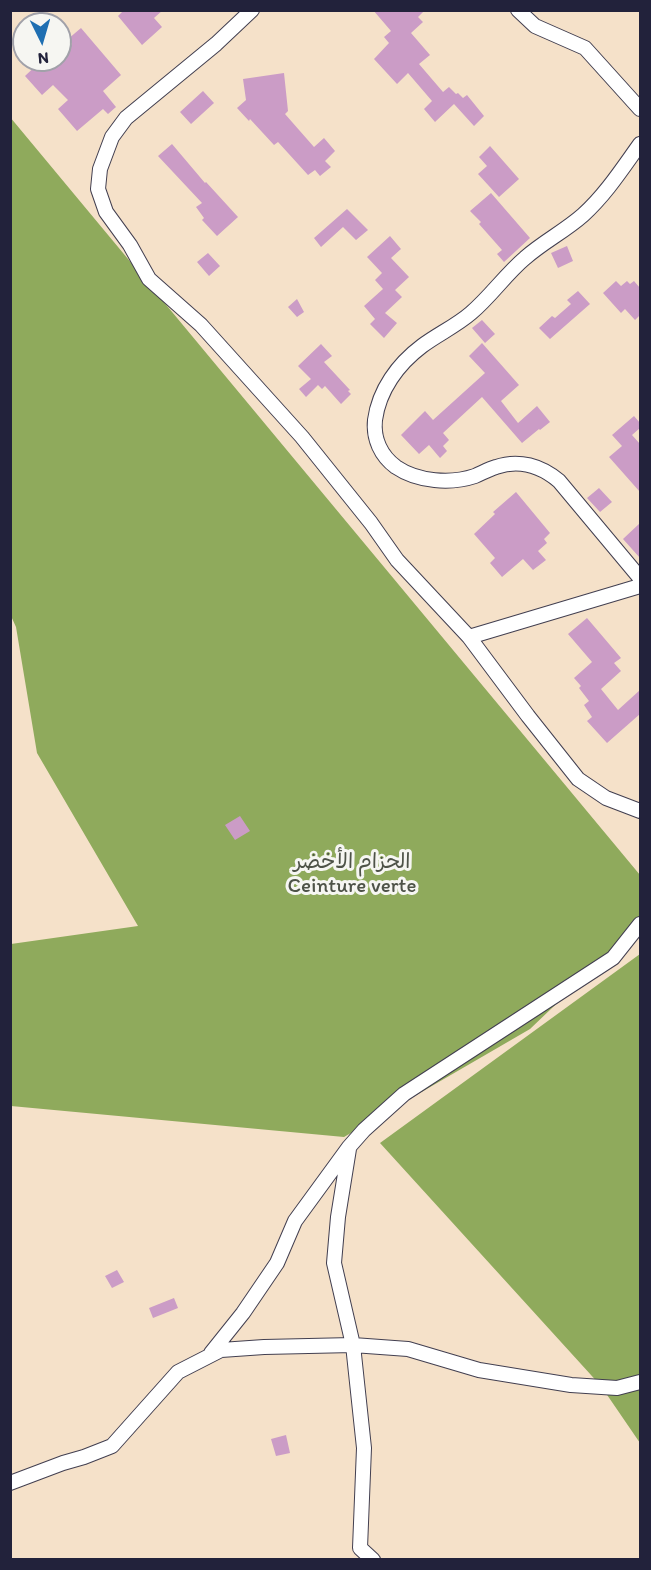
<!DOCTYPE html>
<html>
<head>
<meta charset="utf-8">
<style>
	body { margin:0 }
	#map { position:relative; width:651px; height:1570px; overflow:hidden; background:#f5e1c9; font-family:Itim,sans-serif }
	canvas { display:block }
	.frame { position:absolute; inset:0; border:12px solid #22223b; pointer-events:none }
	.north { position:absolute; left:12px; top:12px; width:60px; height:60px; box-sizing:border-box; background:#f6f6f2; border:2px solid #a1a1a9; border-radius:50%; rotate:175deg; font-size:16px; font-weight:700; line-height:24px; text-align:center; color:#22223b }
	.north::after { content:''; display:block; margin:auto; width:21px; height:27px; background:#1f6fb2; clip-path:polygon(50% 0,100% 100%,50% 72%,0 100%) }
</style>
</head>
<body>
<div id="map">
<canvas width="651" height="1570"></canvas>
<div class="frame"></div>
<div class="north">N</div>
</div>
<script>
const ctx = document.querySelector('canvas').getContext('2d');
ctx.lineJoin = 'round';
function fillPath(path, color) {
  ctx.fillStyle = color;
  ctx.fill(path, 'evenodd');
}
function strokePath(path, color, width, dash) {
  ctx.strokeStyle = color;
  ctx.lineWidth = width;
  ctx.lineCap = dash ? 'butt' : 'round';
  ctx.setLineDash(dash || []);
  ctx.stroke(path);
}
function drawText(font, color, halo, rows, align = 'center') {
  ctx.font = font + ' Itim,"Playpen Sans Arabic",sans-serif';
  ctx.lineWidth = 6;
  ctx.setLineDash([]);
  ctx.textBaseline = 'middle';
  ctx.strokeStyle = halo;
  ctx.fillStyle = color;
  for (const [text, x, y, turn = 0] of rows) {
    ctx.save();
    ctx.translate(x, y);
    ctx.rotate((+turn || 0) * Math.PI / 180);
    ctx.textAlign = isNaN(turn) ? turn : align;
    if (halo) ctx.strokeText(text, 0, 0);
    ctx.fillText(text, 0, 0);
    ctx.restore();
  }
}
fillPath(new Path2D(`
	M10,117L640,875V924L530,1029L344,1137L11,1106V944L138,926L37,753L16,627L11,616Z
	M640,954V1443L601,1386L380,1143Z`), '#8faa5c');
fillPath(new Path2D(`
	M124,10H163L154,18L162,27L142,45L118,16Z
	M373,10H425L418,17L423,22L411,33L430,55L419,64L443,92L449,87L456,94L458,93L463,98L467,95L484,116L474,126L454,104L435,122L424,109L432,101L408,73L397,84L374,59L389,43L384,37L391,31Z
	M81,28L121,75L103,91L116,107L108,114L103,109L77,131L58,109L68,100L53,85L42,95L25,76L42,60H60V55L72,44L68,39Z
	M284,73L288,111L285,114L314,147L324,138L335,151L325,161L331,167L320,176L315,170L308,175L278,142L274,145L250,119L249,121L237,108L246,100L243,79Z
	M203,91L214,103L191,124L180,112Z
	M172,144L205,183L206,182L238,217L217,236L202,220L204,218L196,207L202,203L158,156Z
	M490,146L519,179L499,197L478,174L487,166L479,157Z
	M491,193L530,238L504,262L497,254L502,250L479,224L481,222L470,211Z
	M347,209L368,230L356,240L343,227L321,247L314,238Z
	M390,236L401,249L391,258L409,277L395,290L402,297L385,313L397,323L384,338L370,324L375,319L364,306L383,289L375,280L382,273L367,257Z
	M567,246L573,261L558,268L551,253Z
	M208,253L220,266L209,276L197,262Z
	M616,281L621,286L627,281L630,284L634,281L640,288V315L635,320L625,309L621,313L603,293Z
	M578,291L590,304L550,339L539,328L552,316L555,318L571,304L567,300Z
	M297,299L304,312L297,317L288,307Z
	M482,320L495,334L485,343L472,328Z
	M482,343L519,385L501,401L518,423L537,406L550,422L540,430L539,429L522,443L482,397L443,433L449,440L443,446L447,451L440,458L429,445L419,454L401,435L425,411L433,420L485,373L469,356Z
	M321,344L332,356L324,362L350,390L348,391L351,394L341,404L325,386L322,389L318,385L306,397L299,389L311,379L298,366Z
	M634,416L640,423V428L632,435L640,444V492L609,457L622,446L612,435Z
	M599,488L612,502L600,512L587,498Z
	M516,492L550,533L544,539L547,543L538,551L546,560L533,570L523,559L502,577L490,563L495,558L474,534L495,514L493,512Z
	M640,523V558L623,539Z
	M587,618L621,658L614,663L621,671L601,689L618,710L640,690V714L607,743L587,721L592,717L584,705L589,701L579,688L581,686L574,678L592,662L568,634Z
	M240,816L250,831L235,840L225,825Z
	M117,1270L124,1282L112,1288L105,1276Z
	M174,1298L178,1308L153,1318L149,1308Z
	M286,1435L290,1453L276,1456L271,1439Z`), '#cb9cc6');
const street = new Path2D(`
	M252,10L216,44L126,118L112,137L100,169L98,189L106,212L130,245L149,279L201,325L302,437L371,523L397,560L469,637L528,716L578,779L606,798L640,811
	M518,10L535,26L585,48L640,109
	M640,144C622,169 606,194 583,215C565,231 543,242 525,258C505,275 491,296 471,313C456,326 438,334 422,346C398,364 379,390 375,420C373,439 381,456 396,467C418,482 451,484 475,476C482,473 489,469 496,467C519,459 541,466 559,481L640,578
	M469,637L640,586
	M349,1149L338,1217L334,1263L353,1345L364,1448L360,1548L373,1560
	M211,1353L243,1313L277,1263L295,1221L349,1147L364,1130L404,1094L613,958L640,924
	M10,1483L63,1463L84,1457L112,1446L178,1372L221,1350L264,1347L353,1345L408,1349L479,1370L571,1385L617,1388L640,1382`);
strokePath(street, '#423f50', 16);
strokePath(street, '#fff', 14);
drawText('21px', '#4e5348', '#f6f6f2', [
	["الحزام الأخضر",352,863],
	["Ceinture verte",352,887]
]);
</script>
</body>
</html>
